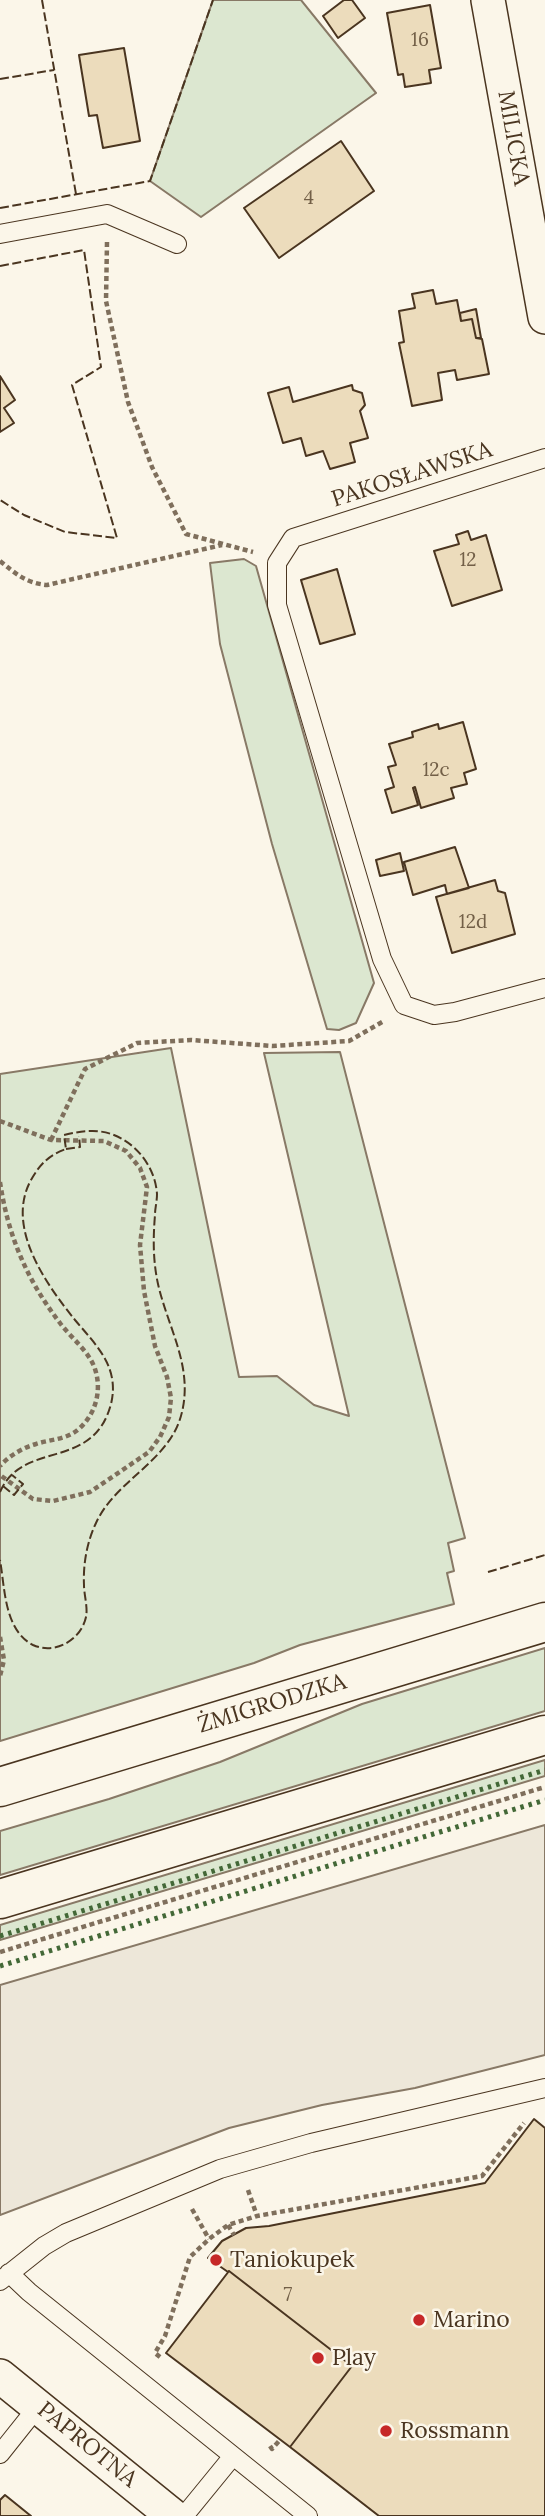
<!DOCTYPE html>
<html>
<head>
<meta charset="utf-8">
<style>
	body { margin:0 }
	canvas { display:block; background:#fbf6e9 }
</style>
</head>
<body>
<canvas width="545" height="2516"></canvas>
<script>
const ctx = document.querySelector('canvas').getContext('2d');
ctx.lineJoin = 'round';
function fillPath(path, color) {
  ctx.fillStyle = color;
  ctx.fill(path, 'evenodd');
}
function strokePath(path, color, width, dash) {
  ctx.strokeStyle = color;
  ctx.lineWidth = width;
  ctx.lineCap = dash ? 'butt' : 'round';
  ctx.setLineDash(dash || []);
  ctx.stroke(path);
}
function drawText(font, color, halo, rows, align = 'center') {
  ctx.font = font + ' Lora,serif';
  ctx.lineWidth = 5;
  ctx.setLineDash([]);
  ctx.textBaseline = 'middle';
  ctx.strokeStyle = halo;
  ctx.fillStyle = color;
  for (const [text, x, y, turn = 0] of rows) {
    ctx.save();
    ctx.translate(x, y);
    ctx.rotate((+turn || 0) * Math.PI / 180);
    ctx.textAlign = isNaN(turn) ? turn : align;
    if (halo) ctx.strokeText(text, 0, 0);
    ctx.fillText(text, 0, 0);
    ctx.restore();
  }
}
const green = new Path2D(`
	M213,0H301L376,93L201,217L150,181Z
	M244,559L256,566L374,983L356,1023L339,1030L327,1029L272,844L220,644L210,563Z
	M171,1048L239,1377L277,1376L314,1405L349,1416L264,1053L340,1052L465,1538L448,1543L454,1571L447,1573L454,1604L300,1645L254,1663L0,1741V1074Z
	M545,1648V1711L0,1875V1831L109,1799L220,1762L362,1704Z
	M545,1760V1776L0,1940V1925Z`);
fillPath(green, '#dce7d0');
strokePath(green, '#887966', 2);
const parking = new Path2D(`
	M545,1825V2055L415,2088L322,2105L229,2128L0,2215V1985Z`);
fillPath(parking, '#ede7d9');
strokePath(parking, '#887966', 2);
const building = new Path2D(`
	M344,0H352L365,18L338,38L323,16Z
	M430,5L441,68L429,70L431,83L405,87L403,74L398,75L387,13Z
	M124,48L140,141L103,148L97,115L89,116L79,55Z
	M341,141L374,191L279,258L244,208Z
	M433,290L436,304L457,300L461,321L472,319L476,338L482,339L489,374L457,380L455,370L438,373L442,400L412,406L399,343L404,342L399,311L415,308L412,294Z
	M476,309L481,338H476L472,319L461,321L460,313Z
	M0,376L15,400L4,408L14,423L0,432Z
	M352,385L353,390L362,393L365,405L360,411L368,438L350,443L355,462L330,469L323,451L306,456L301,438L283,443L268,393L289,387L293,402Z
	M468,531L471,540L486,535L502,590L452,606L434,551L459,544L456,535Z
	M337,569L355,634L320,644L301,580Z
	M463,722L476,769L464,773L467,784L451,788L454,798L421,808L415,787L413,788L418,805L392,813L385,790L394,787L388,767L396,765L389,744L413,737L412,732L438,724L439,729Z
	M455,847L469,888L447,894L445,885L413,895L404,862Z
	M400,853L404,871L380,876L376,860Z
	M495,880L498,891L505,893L515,934L452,953L436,897Z
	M534,2119L545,2128V2516H379L290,2447L352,2366L229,2271L228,2272L208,2258L222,2241L246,2228L269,2226L485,2183Z
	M229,2271L352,2366L290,2447L166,2353Z
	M5,2495L31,2516H0V2500Z`);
fillPath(building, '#ecdcbc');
strokePath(building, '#4a3520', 2);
const lane = new Path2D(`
	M0,234L107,214L177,244
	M545,458L293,538L277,563V605L382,959L404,1005L434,1015L455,1012L545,988
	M9,2273L29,2292L308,2516
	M0,2281L44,2246L66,2233L220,2169L311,2143L545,2088
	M0,2454L39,2405
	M184,2516L233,2456`);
const street = new Path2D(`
	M488,0L545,317
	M0,2376L173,2516`);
const secondary = new Path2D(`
	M0,1787L545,1622
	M0,1899L545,1735`);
strokePath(lane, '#4a3520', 20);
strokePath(street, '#4a3520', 36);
strokePath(secondary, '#4a3520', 41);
strokePath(new Path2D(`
	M107,242L106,301L128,402L152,467L186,534L253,552
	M0,561C16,574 26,583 47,585L222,545
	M0,1121L51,1140L104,1141L126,1151L140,1168L147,1187L140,1245L144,1291L155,1346L167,1377L171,1398L169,1417L160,1437L149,1452L90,1492L53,1501L33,1499L0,1475
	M51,1140L85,1069L137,1043L191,1040L272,1046L349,1041L384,1021
	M0,1182C8,1236 27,1280 60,1323C71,1338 89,1351 95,1369C102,1390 96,1413 80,1428C67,1440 51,1439 36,1444C22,1448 9,1456 0,1466
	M0,1637L4,1660L0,1676
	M0,1952L545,1787
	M248,2190L257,2216
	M192,2209L209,2239
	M228,2225L234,2235
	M160,2357L155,2353L165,2336L190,2257L209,2239L228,2225L257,2216L482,2176L524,2123
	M270,2446L272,2449L280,2440`), '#7f6f5c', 4.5, [5, 3.5]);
strokePath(lane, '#fbf6e9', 18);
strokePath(street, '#fbf6e9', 33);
strokePath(secondary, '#fbf6e9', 38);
strokePath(new Path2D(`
	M0,1936L545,1770
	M0,1966L545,1800`), '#436837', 5, [3.5, 5]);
strokePath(new Path2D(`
	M42,0L76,194
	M0,79L54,70
	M0,208L150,181L213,0
	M0,266L84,250L101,367L72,385L117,538L65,532L24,515L0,500
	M66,1149L80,1147L79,1136
	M3,1486L14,1495L23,1484L12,1475
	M0,1492C23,1439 93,1472 111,1404C120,1367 96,1345 75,1320C46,1284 5,1227 31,1180C40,1164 49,1155 66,1149L64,1135C73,1133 82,1131 91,1131C126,1130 155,1161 157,1194C157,1202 155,1208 155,1215C153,1239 153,1261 158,1284C168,1328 193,1366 182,1412C171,1461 116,1479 96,1523C87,1542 83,1564 84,1585C84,1595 88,1607 86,1617C81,1640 55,1655 33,1645C4,1630 5,1588 0,1560
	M488,1572L545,1555`), '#4a3520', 2, [9, 3.5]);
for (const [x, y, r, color] of [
	[216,2260,7,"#c62828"],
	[419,2320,7,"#c62828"],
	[318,2358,7,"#c62828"],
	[386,2431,7,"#c62828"]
]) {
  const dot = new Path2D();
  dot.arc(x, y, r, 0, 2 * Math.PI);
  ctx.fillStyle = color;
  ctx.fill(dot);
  strokePath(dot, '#fbf6e9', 2.5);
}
drawText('19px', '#725f47', null, [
	["16",420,41],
	["4",309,199],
	["12",468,561],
	["12c",436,771],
	["12d",473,923],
	["7",288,2296]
]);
drawText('23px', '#4a3520', '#fbf6e9', [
	["MILICKA",513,138,80],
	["PAKOSŁAWSKA",412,475,-18],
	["ŻMIGRODZKA",272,1704,-17],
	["PAPROTNA",87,2445,39]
]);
drawText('23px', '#4a3520', '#fbf6e9', [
	["Taniokupek",230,2260],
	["Marino",433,2320],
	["Play",332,2358],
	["Rossmann",400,2431]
], 'left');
</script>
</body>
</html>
